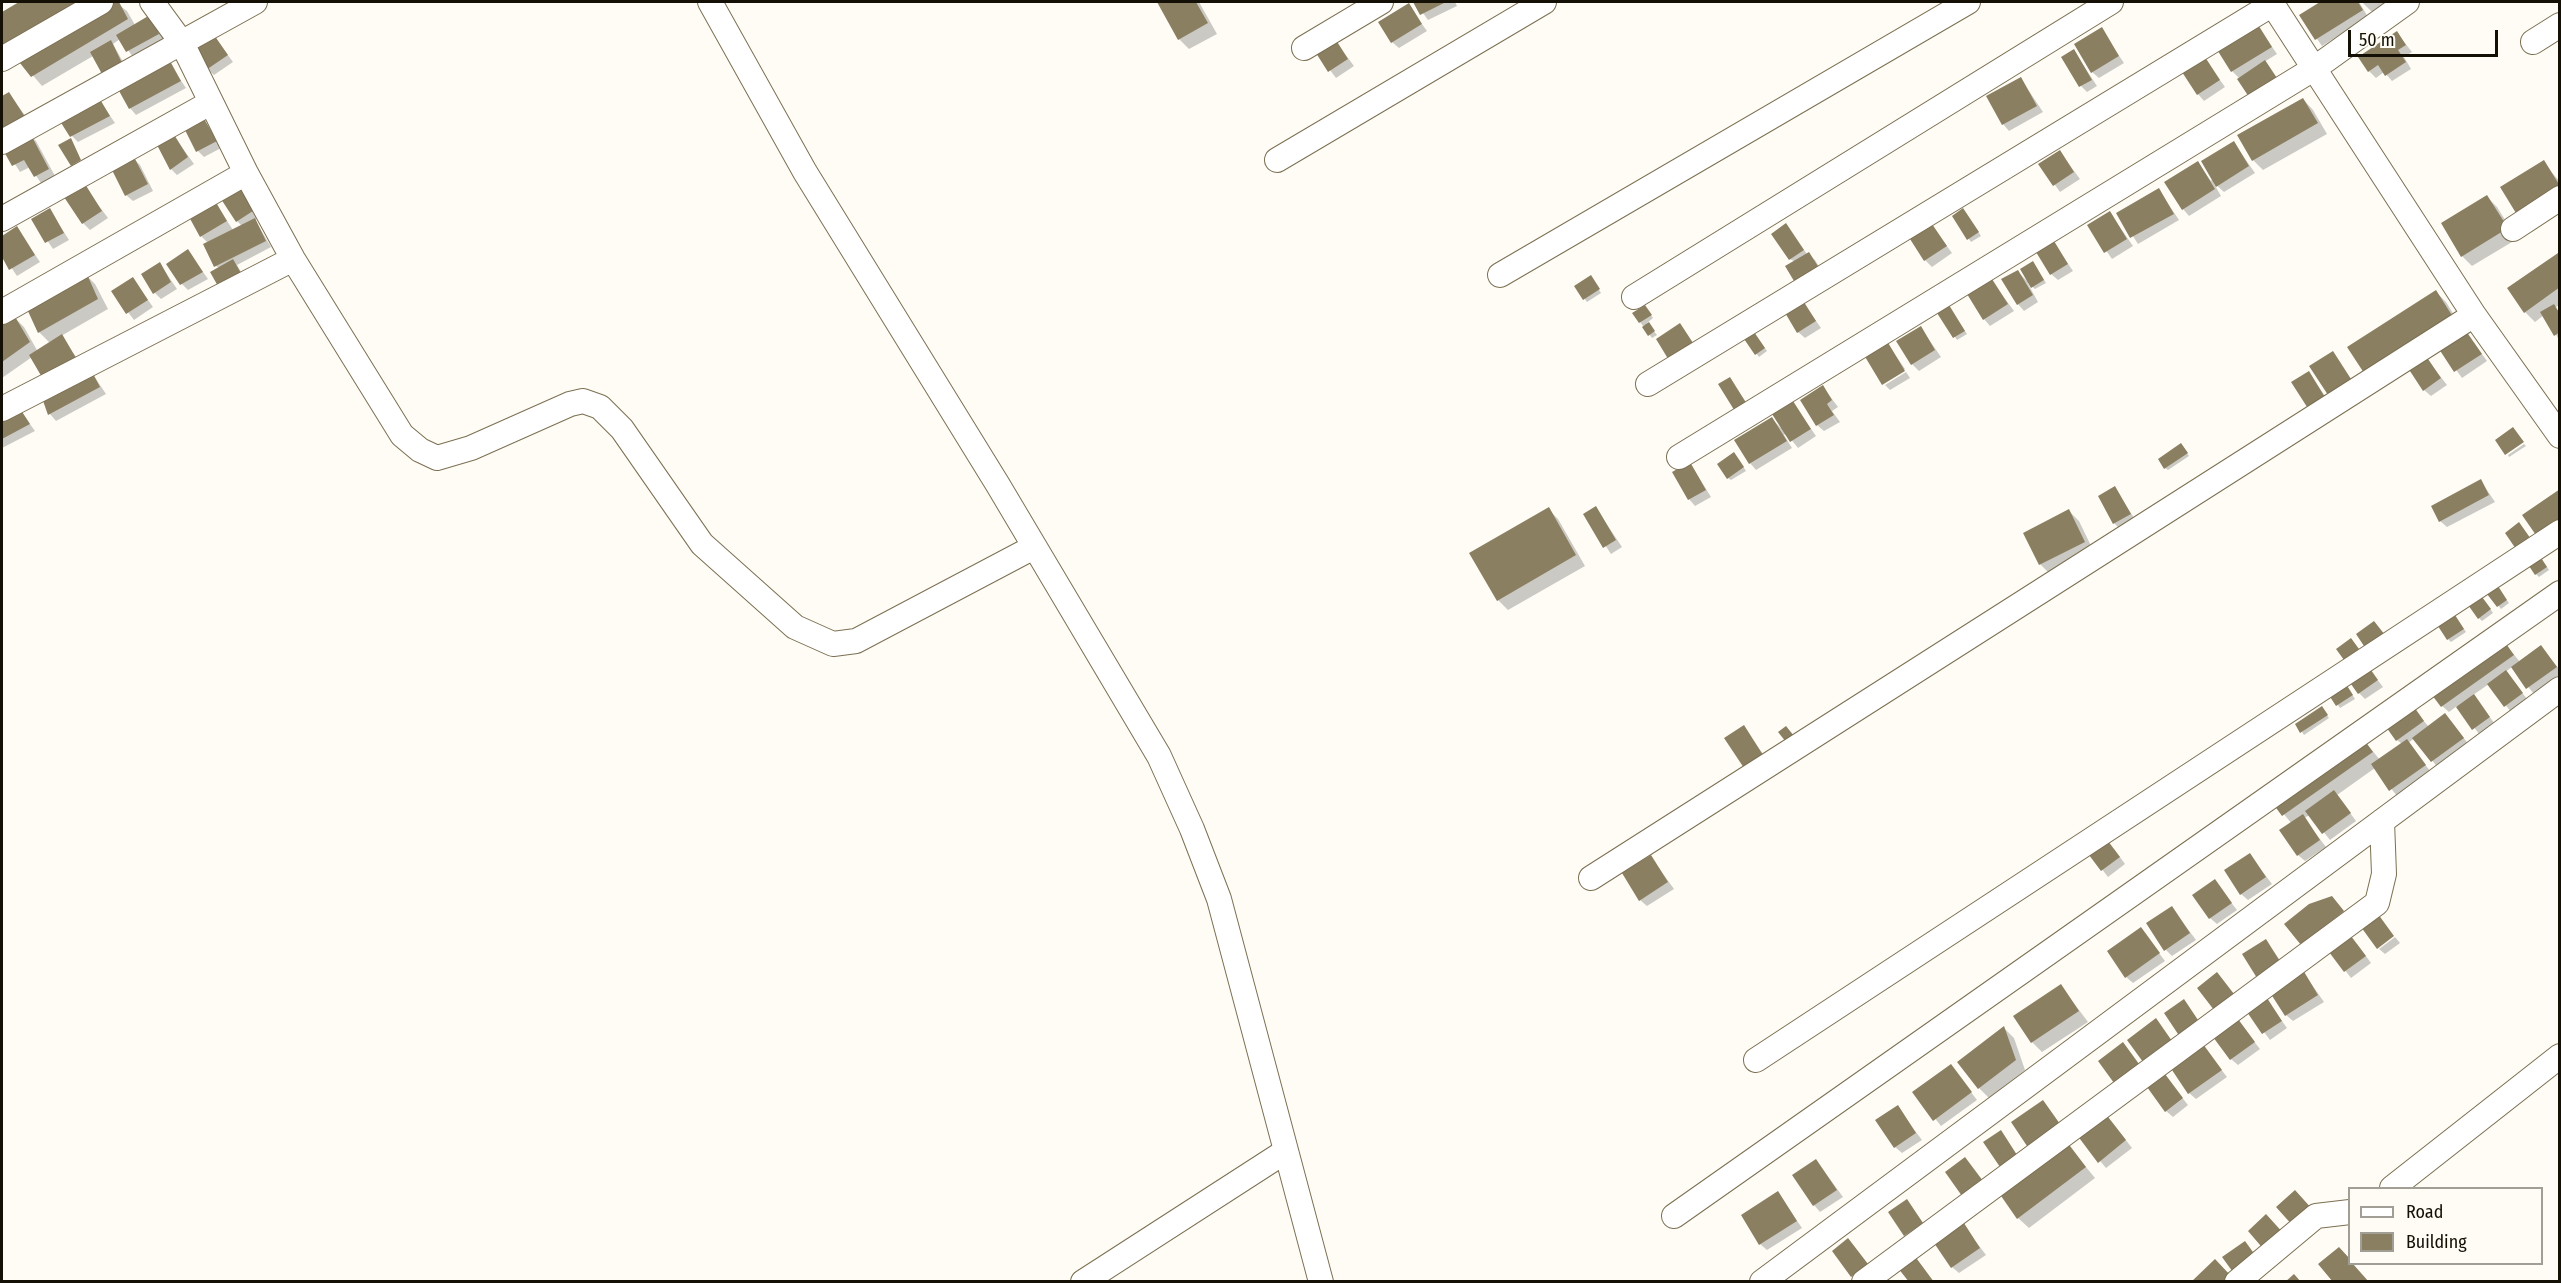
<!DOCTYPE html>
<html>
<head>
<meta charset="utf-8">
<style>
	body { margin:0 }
	#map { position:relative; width:2561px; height:1283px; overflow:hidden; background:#fefcf5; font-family:"Fira Sans Condensed",sans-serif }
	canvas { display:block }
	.frame { position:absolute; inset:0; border:3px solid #141005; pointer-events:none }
	.legend { position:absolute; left:2348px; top:1187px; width:195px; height:78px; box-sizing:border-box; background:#fefcf5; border:2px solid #a09e95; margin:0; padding:8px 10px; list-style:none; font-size:18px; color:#141005 }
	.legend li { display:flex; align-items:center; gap:12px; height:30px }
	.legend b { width:30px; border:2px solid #a09e95 }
	.scale { position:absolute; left:2348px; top:30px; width:150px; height:27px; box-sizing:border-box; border:3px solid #141005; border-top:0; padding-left:8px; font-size:18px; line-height:21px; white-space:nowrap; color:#141005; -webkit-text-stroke:4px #fefcf5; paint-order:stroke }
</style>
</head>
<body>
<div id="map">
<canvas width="2561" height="1283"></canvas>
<div class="frame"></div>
<ul class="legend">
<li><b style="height:8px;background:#fff"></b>Road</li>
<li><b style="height:16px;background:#8b7f62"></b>Building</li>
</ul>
<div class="scale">50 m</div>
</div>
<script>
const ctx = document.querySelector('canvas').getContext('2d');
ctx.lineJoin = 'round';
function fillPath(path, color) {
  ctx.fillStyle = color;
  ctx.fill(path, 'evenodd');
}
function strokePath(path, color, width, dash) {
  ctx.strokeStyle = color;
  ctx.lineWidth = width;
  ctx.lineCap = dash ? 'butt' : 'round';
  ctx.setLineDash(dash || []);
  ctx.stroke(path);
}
fillPath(new Path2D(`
	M22,2H88L2,65V14Z
	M115,2L127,11L135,25L156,23L165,41L133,57L120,39L113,44L127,69L93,56L42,86L18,58Z
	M1159,2H1199L1217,34L1189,49L1179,39Z
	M1415,2H1455L1457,6L1428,20Z
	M2323,2H2359L2368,17L2322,46L2301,16Z
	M2362,2H2384L2385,3L2372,12Z
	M1408,5L1427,31L1399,48L1392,42Z
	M2257,25L2277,54L2264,62L2282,85L2240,79L2232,71Z
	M2101,29L2124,63L2099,78L2092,72Z
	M2397,33L2412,52L2404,57L2411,69L2392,81L2384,72L2376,78L2369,71Z
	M212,34L233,62L214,75L207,69Z
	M1336,42L1354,66L1336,78L1318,54Z
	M2074,51L2097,86L2087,92L2081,86Z
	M2205,59L2225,87L2204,101L2198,94Z
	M169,63L186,88L136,115L130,108Z
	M2021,79L2043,112L2009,131L2003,124Z
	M9,94L36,130L29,134L36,141L55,176L41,183L30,167L20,172L4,147L2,149V98Z
	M98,98L115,123L78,142L72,136Z
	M2303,99L2313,110L2327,134L2263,170L2253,160Z
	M203,119L223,147L204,157L198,151Z
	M173,135L194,164L177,175L171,169Z
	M2234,143L2255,173L2224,192L2213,182L2221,196L2189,216L2183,209L2198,163L2211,181Z
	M2060,152L2080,179L2060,192L2040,164Z
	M133,158L140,165L153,191L133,201L126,195Z
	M2543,162L2560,182V210Z
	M84,186L108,218L90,230L83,223Z
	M241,188L261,216L255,220L271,247L237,265L251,289L216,266L208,243L201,236L214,201L233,230L242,226L237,221Z
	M2159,190L2179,220L2138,244L2118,213Z
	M2487,197L2497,207L2517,239L2472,266L2462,256Z
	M50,210L69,240L53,249L33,219Z
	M1966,213L1981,236L1971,242L1954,216Z
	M2110,213L2133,246L2112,259L2089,226Z
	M1786,225L1807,254L1815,260L1826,278L1790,259Z
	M1932,226L1952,253L1932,267L1925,260Z
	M17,228L40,262L17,276L2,254V238Z
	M2054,243L2073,271L2058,280L2051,274Z
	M188,251L208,279L188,290L182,284Z
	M2558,255L2560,304L2555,308L2560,314L2558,338L2544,315L2535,322L2525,312Z
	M160,264L177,289L161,299L155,293Z
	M2035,265L2046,283L2035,289L2027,282L2038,302L2024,311L2018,304V272L2029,283Z
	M85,274L95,284L108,309L61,336L82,365L32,357L2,378V325L14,317L24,327L38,352L51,344L39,332Z
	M133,279L153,307L134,320L113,292Z
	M1593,280L1601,293L1587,302L1576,287Z
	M1992,281L2014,311L1990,326L1984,319Z
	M2436,292L2446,302L2462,328L2375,383Z
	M1802,301L1821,328L1805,338L1798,332Z
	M1647,310L1653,318L1647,323L1657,335L1652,338L1634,314Z
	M1951,310L1967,334L1957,340L1939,313Z
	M1921,328L1941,357L1919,371L1912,364Z
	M2466,332L2487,361L2462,378L2441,349Z
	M1755,334L1767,351L1759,357L1744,337Z
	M1887,343L1905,369L1883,383Z
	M2426,358L2447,385L2431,396L2424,390Z
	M90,370L106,394L56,421L50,414L43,396Z
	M1906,372L1910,378L1890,390L1885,385Z
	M2309,373L2332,406L2316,415Z
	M1730,379L1753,412L1744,418Z
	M1823,387L1838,407L1832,411L1840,422L1824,431L1817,425Z
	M1793,403L1816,436L1798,448L1786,433L1784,435L1792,448L1756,470L1750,463L1772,419L1781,428Z
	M17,406L35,431L2,448V414Z
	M2524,444L2526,446L2509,457L2508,455Z
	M2184,448L2189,456L2168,470L2165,468Z
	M1737,457L1746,471L1731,480L1728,478Z
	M1690,463L1711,497L1695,506L1689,499Z
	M2481,481L2495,502L2447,527L2440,521Z
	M2115,488L2136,521L2121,530L2114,523Z
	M1596,508L1622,547L1611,554L1585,515Z
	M1548,509L1558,519L1585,566L1508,610L1498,600Z
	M2069,511L2079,521L2094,552L2050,574L2040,564Z
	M2540,556L2549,570L2539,577L2536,574Z
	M2500,591L2509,603L2501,609L2489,594Z
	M2482,597L2493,613L2482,621L2479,618Z
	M2456,617L2466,632L2451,642L2448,639Z
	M2502,640L2520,662L2541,647L2560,670V676L2534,694L2512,667L2505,672L2528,700L2511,712L2489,684L2473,695L2495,724L2480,735L2457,706L2449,712L2442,706Z
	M2366,665L2383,687L2365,699L2359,693Z
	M2345,683L2355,699L2340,708L2327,690Z
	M2411,706L2429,727L2451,721L2469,745L2438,768L2415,738L2408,743L2431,772L2397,796L2375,768L2337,795L2356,821L2330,840L2310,815L2304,818L2326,847L2305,861L2298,855L2292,824L2273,801L2362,738L2380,760L2402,744L2397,740Z
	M2324,711L2329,718L2304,735L2302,732Z
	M1743,727L1769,762L1752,774Z
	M2114,849L2125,864L2108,877L2091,855Z
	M2250,855L2272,884L2248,900L2241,894Z
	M1651,857L1674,889L1647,906L1640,900Z
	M2214,881L2237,910L2217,924L2210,918Z
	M2338,904L2349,918L2302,944Z
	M2172,908L2196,940L2172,956L2166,950Z
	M2141,929L2165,961L2133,983L2126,977Z
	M2395,937L2400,943L2385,954L2379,949Z
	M2266,941L2287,970L2265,984Z
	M2357,944L2371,963L2351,978L2331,952Z
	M2303,972L2324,1002L2293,1021L2286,1015Z
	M2061,986L2088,1022L2042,1052L2032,1042Z
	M2267,1000L2287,1028L2270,1040L2249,1012Z
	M2238,1021L2260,1049L2238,1065L2231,1059Z
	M2004,1028L2014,1038L2025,1070L1989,1098L1979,1088Z
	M2203,1046L2227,1077L2196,1099L2189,1093Z
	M1951,1066L1977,1100L1941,1126L1914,1092Z
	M2165,1076L2188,1105L2173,1117L2166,1111Z
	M1897,1107L1922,1140L1902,1153L1895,1147Z
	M2111,1121L2132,1148L2106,1168L2079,1136Z
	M2067,1144L2095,1178L2029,1228L2018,1218Z
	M1816,1160L1843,1197L1820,1212L1814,1205Z
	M1778,1193L1802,1228L1767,1250L1760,1244Z
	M1907,1201L1928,1230L1912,1242L1890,1212Z
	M1961,1222L1986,1255L1959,1273L1952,1267Z`), '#0003');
fillPath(new Path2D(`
	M19,2H81L2,49V12Z
	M112,2H119L128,19L31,77L16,58Z
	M1157,2H1196L1208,23L1178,40Z
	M1413,2H1446L1420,15Z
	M2320,2H2358L2363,10L2315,40L2299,15Z
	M1409,3L1422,24L1391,43L1378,22Z
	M150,15L159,34L126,52L116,35Z
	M2257,23L2272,47L2231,72L2216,48Z
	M2102,27L2119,56L2091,73L2074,44Z
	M2397,31L2406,45L2398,50L2406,62L2385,76L2378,65L2368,72L2358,57Z
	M212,32L228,55L206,70L190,47Z
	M111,40L122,63L102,74L90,52Z
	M1336,40L1348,59L1328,72L1316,53Z
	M2074,49L2092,80L2079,87L2061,57Z
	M2205,57L2220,80L2197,95L2182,72Z
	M2265,60L2277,78L2249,97L2237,79Z
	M170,61L181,81L129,109L118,89Z
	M2021,77L2037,106L2002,125L1986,96Z
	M9,92L27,120L2,133V96Z
	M98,96L110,116L70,137L58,118Z
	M2303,98L2318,123L2252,161L2237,135Z
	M203,117L217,141L196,152L184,128Z
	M30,133L49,169L34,177L24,160L12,166L2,148Z
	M173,133L188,157L170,170L156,143Z
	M71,138L81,160L71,166L58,145Z
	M2234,141L2249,166L2216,187L2201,161Z
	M2060,150L2074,172L2053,186L2038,164Z
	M134,157L148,184L125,196L111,168Z
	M2544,160L2560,186L2519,218L2500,187Z
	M2198,161L2215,189L2182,210L2164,182Z
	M85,184L102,211L82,224L64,197Z
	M241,186L256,209L236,222L221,199Z
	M2159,188L2174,214L2130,238L2116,213Z
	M2487,195L2508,228L2461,257L2441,223Z
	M214,199L227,221L200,237L188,215Z
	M50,208L64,233L45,243L31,219Z
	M1963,208L1979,232L1967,240L1952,216Z
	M2110,211L2127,239L2104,253L2087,225Z
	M255,218L266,241L214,267L203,244Z
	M1786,223L1804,250L1789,260L1771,234Z
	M1932,224L1947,246L1924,261L1910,239Z
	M17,226L35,255L9,270L2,257V236Z
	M2054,241L2068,264L2050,275L2036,252Z
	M188,249L203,272L180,285L166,264Z
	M1809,252L1821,271L1797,286L1785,266Z
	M2558,253L2560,287L2524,313L2507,288Z
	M233,259L246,282L223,295L210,272Z
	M2033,261L2044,280L2031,288L2020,269Z
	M160,262L171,282L153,294L141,274Z
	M2018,270L2033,295L2017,305L2001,279Z
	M86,272L98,299L38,333L27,309Z
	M1591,275L1600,289L1583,300L1574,286Z
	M133,277L148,300L126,314L111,291Z
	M1992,279L2008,304L1983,320L1967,294Z
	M2436,290L2453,317L2364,373L2347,347Z
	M1802,299L1816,321L1797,333L1784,311Z
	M2554,304L2560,314V332L2554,336L2540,312Z
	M1645,305L1652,315L1639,323L1632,313Z
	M1949,305L1965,331L1953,338L1937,313Z
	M14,315L30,342L2,362V323Z
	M1649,322L1655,331L1648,336L1642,327Z
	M1680,323L1695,346L1670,362L1656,339Z
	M1921,326L1935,350L1911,365L1896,341Z
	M1752,329L1765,348L1755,355L1742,336Z
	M2466,331L2482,354L2454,372L2439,349Z
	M62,334L76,358L43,379L29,355Z
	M1887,341L1905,371L1882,385L1864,355Z
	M2333,351L2351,379L2328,395L2309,366Z
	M2426,356L2441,378L2423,391L2408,368Z
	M90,368L100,387L48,415L41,395Z
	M2309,371L2326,399L2309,410L2291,382Z
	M1730,377L1748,406L1736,413L1718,384Z
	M1823,385L1832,400L1827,404L1834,415L1816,426L1800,400Z
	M1793,401L1811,429L1790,442L1772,414Z
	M17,404L30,424L2,439V413Z
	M1772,417L1787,441L1749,464L1734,440Z
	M2513,427L2524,442L2505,455L2495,440Z
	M2181,443L2188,453L2164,469L2158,459Z
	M1734,452L1744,467L1727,479L1717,464Z
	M1690,462L1706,490L1688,500L1672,472Z
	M2481,479L2489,495L2439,522L2431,506Z
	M2115,486L2131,514L2113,524L2098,496Z
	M2560,489V523L2538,538L2522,515Z
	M1596,506L1616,540L1603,548L1583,514Z
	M1549,507L1576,555L1497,601L1469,553Z
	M2069,509L2085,542L2039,565L2023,533Z
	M2519,522L2533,542L2518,552L2505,533Z
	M2537,552L2547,567L2535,575L2525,560Z
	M2498,586L2507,600L2497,607L2487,594Z
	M2479,593L2491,609L2478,619L2466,602Z
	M2453,612L2464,629L2447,640L2436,623Z
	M2374,621L2385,635L2366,649L2356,634Z
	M2351,638L2359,649L2344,660L2336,649Z
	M2502,638L2514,655L2441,707L2429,691Z
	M2541,645L2557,667L2526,689L2511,667Z
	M2366,663L2378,680L2358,694L2346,677Z
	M2506,670L2523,693L2504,707L2487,684Z
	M2342,678L2353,695L2336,706L2325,689Z
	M2474,694L2490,717L2472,730L2456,707Z
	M2412,704L2424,721L2396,741L2384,724Z
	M2322,706L2328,715L2300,733L2295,724Z
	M2445,713L2464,738L2431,762L2412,738Z
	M1744,725L1763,755L1744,768L1724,738Z
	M1786,726L1794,736L1786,742L1778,732Z
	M2362,737L2373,752L2282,816L2271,801Z
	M2407,739L2426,765L2389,791L2371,764Z
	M2334,790L2351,813L2322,834L2305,811Z
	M2303,814L2320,840L2297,856L2279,830Z
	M2108,841L2120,857L2101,871L2089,855Z
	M2250,853L2266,877L2240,895L2224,870Z
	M1651,855L1668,882L1639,901L1622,873Z
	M2215,879L2232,903L2209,919L2192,895Z
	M2332,896L2344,911L2301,945L2284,924L2309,904Z
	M2172,906L2190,933L2164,951L2146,923Z
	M2378,914L2394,936L2377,949L2361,927Z
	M2141,927L2160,953L2125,978L2107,951Z
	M2351,936L2366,956L2344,972L2329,952Z
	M2266,939L2281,963L2257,978L2242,954Z
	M2303,970L2318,995L2285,1016L2269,991Z
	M2217,972L2234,994L2214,1010L2197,988Z
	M2061,984L2079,1011L2031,1043L2013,1016Z
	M2267,998L2282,1021L2262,1034L2247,1012Z
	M2184,999L2200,1023L2180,1037L2164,1013Z
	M2156,1018L2172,1041L2143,1062L2127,1040Z
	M2238,1019L2255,1042L2230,1060L2213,1037Z
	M2004,1026L2016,1060L1978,1089L1957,1062Z
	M2123,1042L2139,1064L2114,1083L2098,1061Z
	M2203,1044L2222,1070L2188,1094L2170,1067Z
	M1951,1064L1972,1092L1933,1121L1912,1092Z
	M2165,1074L2183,1098L2165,1112L2147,1087Z
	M2043,1100L2060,1124L2027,1146L2011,1122Z
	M1898,1105L1916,1133L1894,1148L1875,1120Z
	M2105,1113L2126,1140L2098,1163L2077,1135Z
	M2001,1130L2017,1155L2000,1167L1983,1142Z
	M2067,1142L2086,1167L2017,1219L1999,1193Z
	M1965,1157L1983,1181L1962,1196L1945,1172Z
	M1816,1159L1837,1190L1813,1206L1792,1175Z
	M2295,1190L2313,1210L2294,1227L2276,1207Z
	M1778,1191L1797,1221L1759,1245L1741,1215Z
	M1907,1199L1923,1223L1904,1236L1888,1212Z
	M2266,1214L2285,1235L2266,1252L2248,1231Z
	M1962,1220L1980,1248L1951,1268L1932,1240Z
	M1848,1238L1868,1264L1851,1277L1832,1251Z
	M2245,1241L2258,1259L2235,1275L2222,1257Z
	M2339,1247L2350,1259V1264H2353L2369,1282H2333L2318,1264Z
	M1914,1255L1934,1282H1909L1898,1268Z
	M2215,1259L2232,1277L2226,1282H2191Z
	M2294,1274L2301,1282H2285Z`), '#8b7f62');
const minor = new Path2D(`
	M152,2L182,43L246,173L293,259L402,435L420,450L437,458L471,448L570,404L583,401L600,407L622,429L702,544L795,627L833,644L856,641L1034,547
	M710,2L805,172L998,485L1159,756L1192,829L1219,899L1321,1282
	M2271,2L2474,315L2560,436
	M2533,42L2560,25
	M1304,48L1381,2
	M2,59L101,2
	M2,142L255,2
	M1277,160L1544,2
	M2,219L210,103
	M2513,229L2560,198
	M1500,275L1968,2
	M1634,297L2111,2
	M2,312L246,173
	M1648,384L2273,4
	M2,409L293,259
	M1679,457L2315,68L2407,2
	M1591,878L2474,315
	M1756,1060L2560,532
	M2392,1188L2560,1056
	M1674,1216L2560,593
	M1083,1282L1286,1151
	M1762,1282L2560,689
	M1864,1282L2377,903L2384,874L2382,821
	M2237,1282L2316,1216L2350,1212`);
strokePath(minor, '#7c7053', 26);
strokePath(minor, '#fff', 24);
</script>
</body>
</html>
